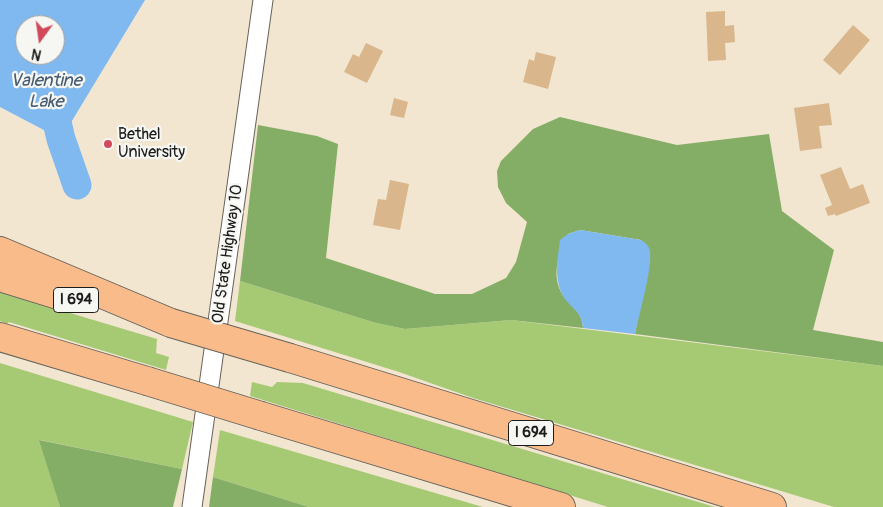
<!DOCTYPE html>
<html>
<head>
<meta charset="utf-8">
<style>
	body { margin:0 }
	#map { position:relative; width:883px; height:507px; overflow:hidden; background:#f2e6d1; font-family:Pangolin,sans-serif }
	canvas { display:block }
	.north { position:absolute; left:15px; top:15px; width:50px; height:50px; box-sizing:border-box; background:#f6f6f2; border:1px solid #9f9f9c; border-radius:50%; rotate:194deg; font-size:14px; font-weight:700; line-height:20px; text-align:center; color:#1c1c1c }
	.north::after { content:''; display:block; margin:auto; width:18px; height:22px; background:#d1495b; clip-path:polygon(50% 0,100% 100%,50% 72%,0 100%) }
</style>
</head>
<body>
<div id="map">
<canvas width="883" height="507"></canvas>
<div class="north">N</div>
</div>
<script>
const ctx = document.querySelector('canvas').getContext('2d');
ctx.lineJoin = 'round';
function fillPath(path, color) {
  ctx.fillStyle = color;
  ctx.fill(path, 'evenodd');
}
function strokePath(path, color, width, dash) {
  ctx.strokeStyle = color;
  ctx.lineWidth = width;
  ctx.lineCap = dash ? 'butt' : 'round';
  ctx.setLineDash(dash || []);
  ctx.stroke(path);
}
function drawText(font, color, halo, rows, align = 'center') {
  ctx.font = font + ' Pangolin,sans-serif';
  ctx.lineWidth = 4.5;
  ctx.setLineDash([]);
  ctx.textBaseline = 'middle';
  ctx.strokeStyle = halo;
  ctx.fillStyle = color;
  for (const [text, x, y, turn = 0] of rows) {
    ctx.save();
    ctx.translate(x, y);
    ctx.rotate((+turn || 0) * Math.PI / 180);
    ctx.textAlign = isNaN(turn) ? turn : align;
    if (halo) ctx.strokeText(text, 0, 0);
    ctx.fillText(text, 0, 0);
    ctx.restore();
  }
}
fillPath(new Path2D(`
	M240,281L376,323L405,329L511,320L883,366V507H834L473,398L399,372L235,321Z
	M0,292L157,339L156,353L169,357L166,370L9,322L7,324L0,321Z
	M0,363L193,422L182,469L40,440L60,507H0Z
	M252,382L272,387L277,382L303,383L715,507H608L250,396Z
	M220,430L483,507H309L213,477Z`), '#a6ca74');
fillPath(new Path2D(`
	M560,117L677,145L769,134L782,211L834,250L813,330L883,342V366L635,334L650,253L641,240L580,230L568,234C560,252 551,272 561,292C569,307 582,309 583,328L511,320L405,329L376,323L240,281L258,125L317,136L338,144L326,258L435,294H472L506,278L516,262L527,222L506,203L498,187L497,171L501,161L533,129Z
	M39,440L182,469L173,507H60Z
	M213,477L309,507H209Z`), '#84ae66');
fillPath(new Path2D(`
	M0,0H145L61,139L0,107ZM25,25H55V55H25Z
	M580,230L641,240C646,243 649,246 650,252C652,271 639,314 635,334L583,328C582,309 568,308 561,292C554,275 558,257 560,240L568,234Z`), '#7fb9f0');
strokePath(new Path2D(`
	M41,55L61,139L77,185`), '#7fb9f0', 29);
fillPath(new Path2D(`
	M725,11V26L734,25L735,42L725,43L726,60L708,61L706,12Z
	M853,25L870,40L840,75L823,60Z
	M366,43L383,51L367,83L344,72L353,54L359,57Z
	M536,52L556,57L548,89L523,82L529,59L534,61Z
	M394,98L408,102L404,118L390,115Z
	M829,103L832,125L819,126L822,148L800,151L794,108Z
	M841,167L850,189L863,184L870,203L836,216L835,214L828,216L825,208L832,205L820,175Z
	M390,180L409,184L400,230L373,225L378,199L386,200Z`), '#d9b68b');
const tertiary = new Path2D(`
	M192,507L263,0`);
const motorway = new Path2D(`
	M0,251L171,323
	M0,277L68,298
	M0,337L147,381
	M290,358L772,507
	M261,416L561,507`);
strokePath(tertiary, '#67635b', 21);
strokePath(motorway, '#67635b', 30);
strokePath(tertiary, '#fff', 19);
strokePath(motorway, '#fabb8b', 28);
const motorwayBridge = new Path2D(`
	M171,323L290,358
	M147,381L261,416`);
strokePath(motorwayBridge, '#67635b', 30, []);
strokePath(motorwayBridge, '#fabb8b', 28);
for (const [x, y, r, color] of [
	[108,144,5,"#d1495b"]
]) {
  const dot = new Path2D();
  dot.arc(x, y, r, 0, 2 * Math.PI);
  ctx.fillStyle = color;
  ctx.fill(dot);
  strokePath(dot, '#f6f6f2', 2);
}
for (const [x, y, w] of [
	[76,300,45],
	[531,433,45]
]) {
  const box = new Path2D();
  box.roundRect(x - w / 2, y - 12.5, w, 25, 4);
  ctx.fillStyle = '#f6f6f2';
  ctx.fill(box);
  strokePath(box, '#1c1c1c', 1);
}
drawText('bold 15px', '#1c1c1c', null, [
	["I 694",76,300],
	["I 694",531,433]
]);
drawText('16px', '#1c1c1c', '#f6f6f2', [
	["Bethel",118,135],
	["University",118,153]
], 'left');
drawText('16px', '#1c1c1c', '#f6f6f2', [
	["Old State Highway 10",228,254,-82]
]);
drawText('italic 18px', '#445b71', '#f6f6f2', [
	["Valentine",46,81],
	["Lake",46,102]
]);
</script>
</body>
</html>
